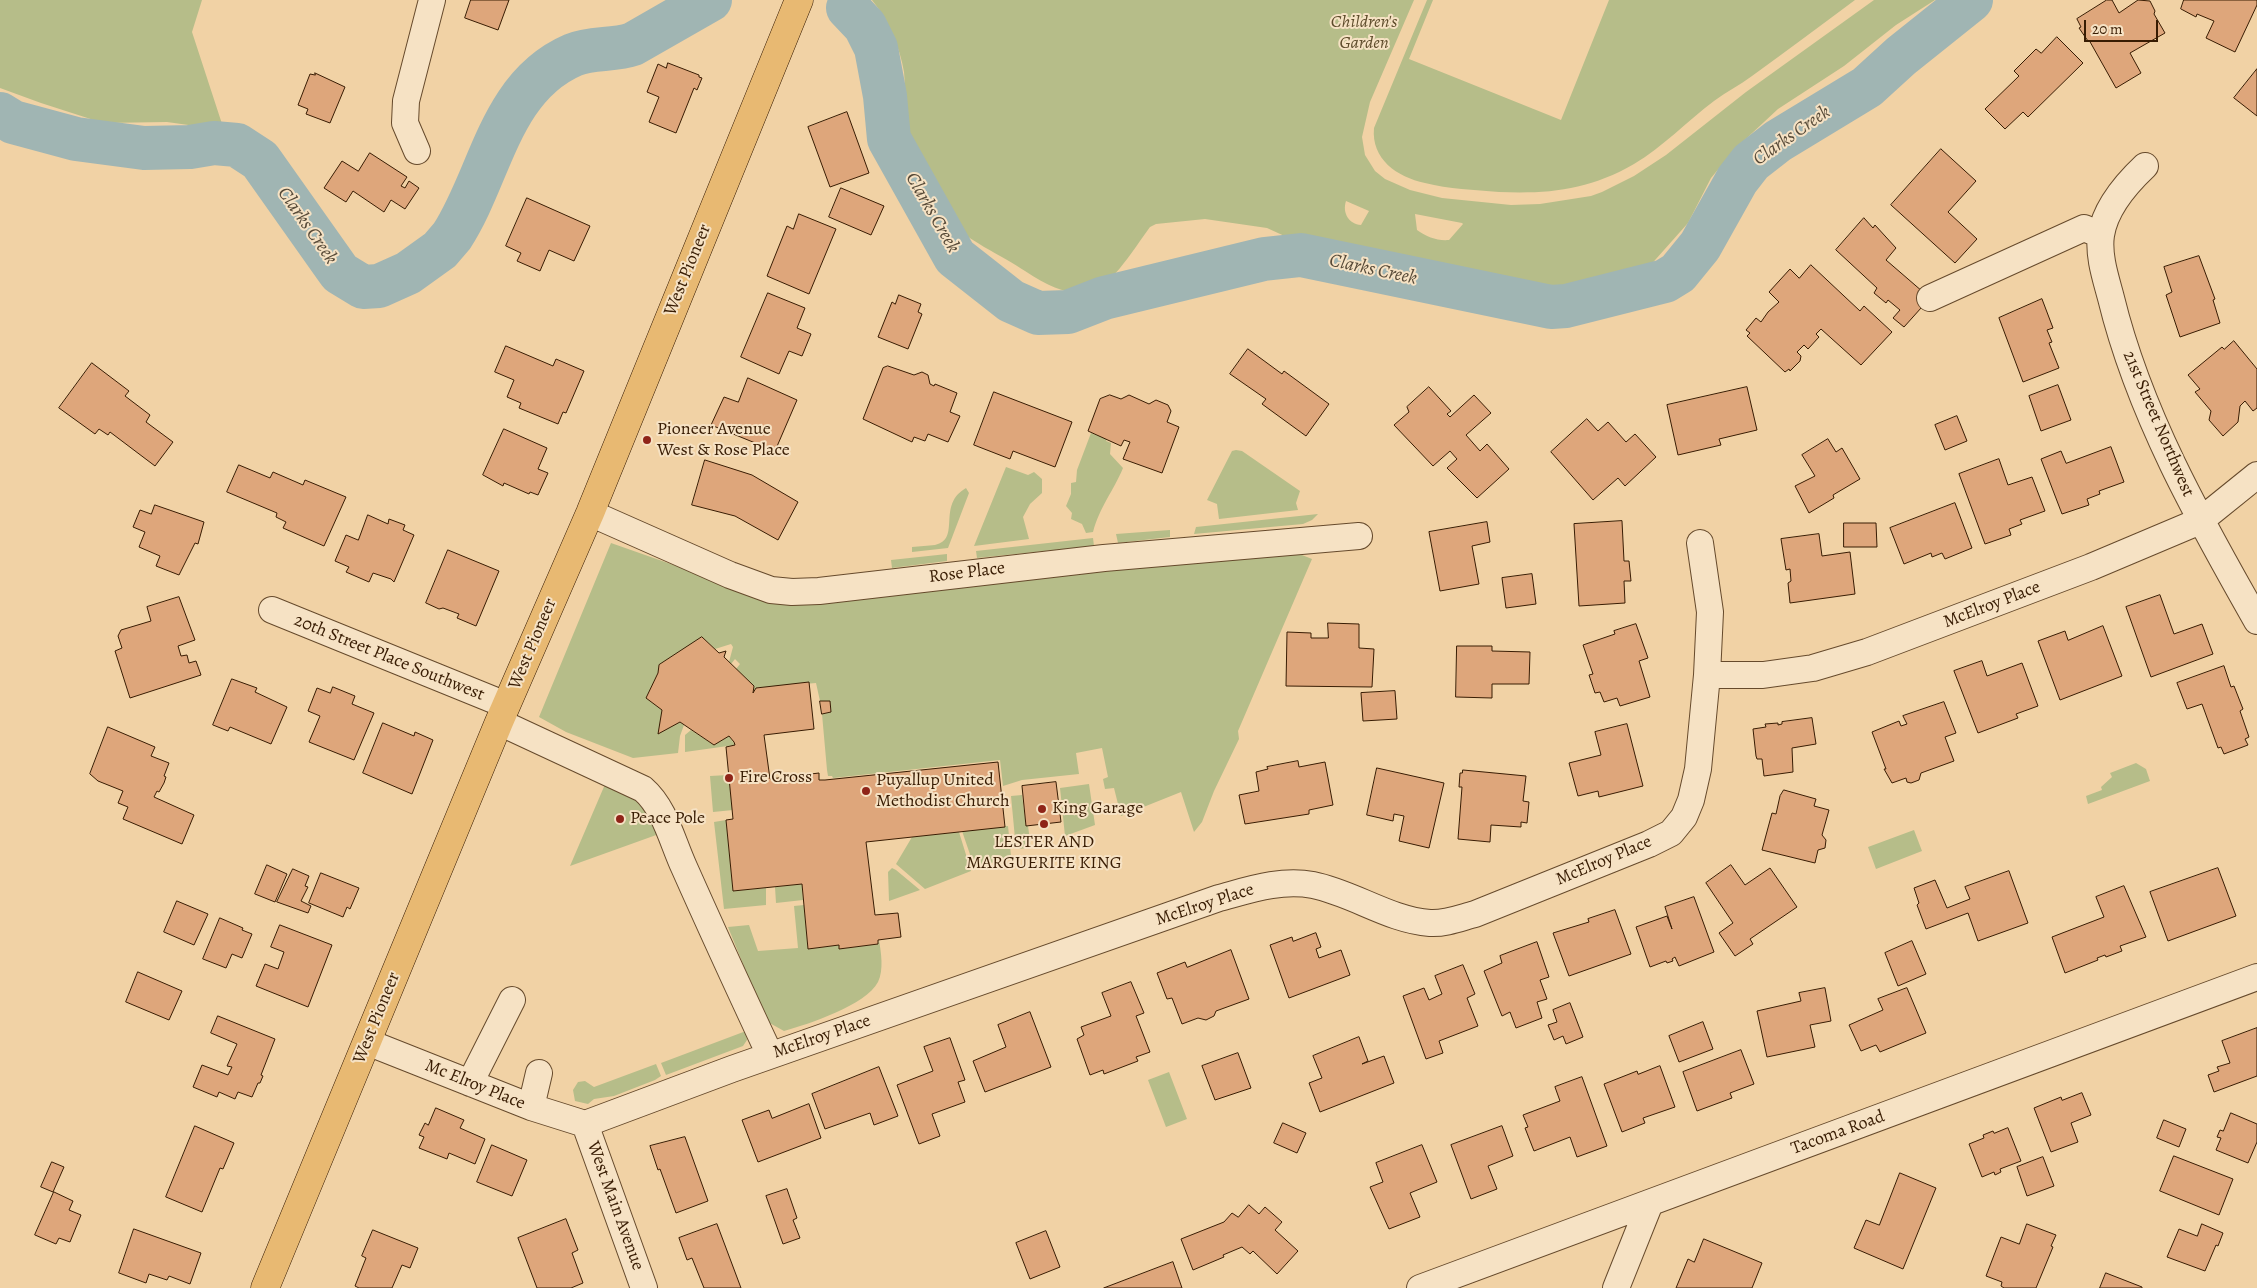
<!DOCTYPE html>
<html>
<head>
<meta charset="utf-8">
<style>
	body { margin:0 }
	#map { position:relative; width:2257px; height:1288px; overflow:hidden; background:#f1d2a5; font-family:Alegreya,serif }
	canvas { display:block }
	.scale { position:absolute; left:2084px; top:20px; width:74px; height:22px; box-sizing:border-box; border:2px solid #381c03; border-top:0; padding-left:6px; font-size:15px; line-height:18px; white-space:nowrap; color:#381c03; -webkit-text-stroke:4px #f6e2c4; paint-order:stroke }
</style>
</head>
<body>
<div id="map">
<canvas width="2257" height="1288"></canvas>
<div class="scale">20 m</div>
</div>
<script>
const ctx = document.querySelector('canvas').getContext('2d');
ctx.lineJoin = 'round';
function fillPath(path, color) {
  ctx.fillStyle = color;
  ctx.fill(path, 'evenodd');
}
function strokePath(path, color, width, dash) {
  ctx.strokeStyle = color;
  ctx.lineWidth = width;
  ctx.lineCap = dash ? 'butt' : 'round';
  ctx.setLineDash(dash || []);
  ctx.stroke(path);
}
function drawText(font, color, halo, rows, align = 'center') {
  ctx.font = font + ' Alegreya,serif';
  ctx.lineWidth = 4;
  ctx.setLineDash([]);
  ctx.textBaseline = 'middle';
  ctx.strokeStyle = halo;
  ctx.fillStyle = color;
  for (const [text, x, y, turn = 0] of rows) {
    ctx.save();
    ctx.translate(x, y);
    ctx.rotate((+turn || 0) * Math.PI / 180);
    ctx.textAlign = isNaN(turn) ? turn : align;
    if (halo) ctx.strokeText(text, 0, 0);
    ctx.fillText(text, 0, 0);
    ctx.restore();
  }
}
fillPath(new Path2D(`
	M0,0H202L192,32L224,130L167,122L103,123L41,103L0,88Z
	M872,0H1414L1370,102L1362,137L1365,155L1375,171L1385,179L1410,190L1442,198L1511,205L1540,204L1591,196L1602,192L1634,176L1666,155L1746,92L1874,0H1935L1896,25L1844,66L1778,109L1735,149L1711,178L1688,223L1648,268L1606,280L1549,289L1302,244L1267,228L1205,219L1156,224L1150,227C1111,281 1095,318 1025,271C1003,256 964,239 947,219C941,212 939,199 935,191C926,170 913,152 907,129C903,111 906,91 904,72C900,47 888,20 872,0ZM1346,201L1369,211L1361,225C1349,224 1342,213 1346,201ZM1415,214L1462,223L1463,224L1449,240C1437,241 1427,237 1417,230Z
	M1427,0H1433L1409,59L1561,120L1609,0H1855C1821,25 1787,51 1752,76C1740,85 1726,92 1714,101C1687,121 1663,147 1634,164C1589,190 1550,194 1499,192C1474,190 1449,189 1425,183C1397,177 1371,159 1374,128Z
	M1091,433L1107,439L1106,441L1111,443L1110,454L1123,468C1113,492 1100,506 1093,532L1086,533L1082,524L1071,519L1072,513L1066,506L1071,494V483L1076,482L1077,470Z
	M1236,450L1242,451L1300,491L1296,503L1298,510L1219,519L1217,504L1207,500L1232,451Z
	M1006,467L1028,475L1034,472L1042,479V493L1030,504L1023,517L1029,539L974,546Z
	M966,488L969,493L948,548L912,552V547C920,546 928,546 935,545C962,539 936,505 966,488Z
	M1318,514L1312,520L1303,524L1194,534L1196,527Z
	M1170,530V537L1118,543L1116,534Z
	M1093,538L1094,546L977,558L976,551Z
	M611,543L685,569L818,603L1192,562L1297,553L1312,559L1238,731L1239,739L1214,791L1202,822L1194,832L1181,792L1121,816L1114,788L1105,789L1103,779L1108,777L1102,748L1076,753L1079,774L1022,780L1003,786L1000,760L833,778L832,776H828L827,770L822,714L831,712L830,701H820L816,683L756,688L753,693L754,686L736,669L740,664L735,659L731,664L729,662L733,647L731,644L715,649L702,637L659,665L658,673L646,698L662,710L659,733L680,722L684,725L680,736L678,753L633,758L566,732L539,717Z
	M947,554V561L892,568L891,560Z
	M691,730L714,745L729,736L735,745L685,752V735Z
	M2136,763L2146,769L2150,781L2088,804L2086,796L2102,790L2101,787L2112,777L2110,773Z
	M728,775L733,810L713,812L710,776Z
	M606,782C639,798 642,802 659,834L570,866Z
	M1089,784L1095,825L1065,836L1060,788Z
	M1022,795L1026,826H1028L1031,848L1016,849L1011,796Z
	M726,820L733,891L766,888V905L724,909L714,822Z
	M1008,826L1011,856L975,869L962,831Z
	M1914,830L1922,851L1876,869L1868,847Z
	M959,832L971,871L925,889L896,864L912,837Z
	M892,868L896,870L920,890L889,901L888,872Z
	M802,884L803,900L776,903L775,887Z
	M804,905L808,949L839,945L840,949L878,944L879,940C881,952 884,970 878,982C866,1005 809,1024 784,1031L766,1021L728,927L749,925L758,951L798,948L794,906Z
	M746,1031L747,1040L743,1046L666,1075L661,1063Z
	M656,1064L661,1076L655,1080L614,1096L594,1099L588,1104L575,1101L573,1090L578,1082L585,1081L594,1087Z
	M1169,1072L1187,1119L1166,1127L1148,1080Z`), '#b6bd89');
strokePath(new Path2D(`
	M848,8L865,26L876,48L885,96L889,139L955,257L1011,301L1038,313L1068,312L1104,298L1264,259L1301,255L1551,307L1566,306L1665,281L1678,273L1700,246L1737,180L1751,162L1778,141L1867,87L1901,56L1971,0
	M0,114L13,122L76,139L144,148L190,147L214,143L237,145L260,160L335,266L340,273L363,287L379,286L408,273L440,250L452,236C491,176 499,87 573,55C592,47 613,51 633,44L710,0`), '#a0b5b3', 44);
const building = new Path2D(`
	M471,0H509L498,30L465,18Z
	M2107,0H2112L2119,13L2138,0L2150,1L2155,11L2154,14L2165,33L2130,53L2141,73L2116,88L2089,40L2088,41L2079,28L2081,27L2077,19Z
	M2184,0H2257V5L2235,52L2206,38L2214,21L2197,14L2196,17L2181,9Z
	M2057,37L2083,63L2028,117L2023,112L2005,129L1985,109L2019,76L2014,71L2036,49L2041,53Z
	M668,63L699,75V77L702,78L697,90L694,88L676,133L649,122L659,97L647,92L658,64L666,68Z
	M2257,69V116L2234,98Z
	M315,73L345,87L330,123L306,114L308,109L298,105L310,74L315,75Z
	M847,112L869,173L830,187L808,127Z
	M1941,149L1976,181L1948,212L1977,239L1955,263L1891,205Z
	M370,153L407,177L401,186L405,188L409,181L419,188L405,209L391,200L384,212L353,191L346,202L324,188L342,161L358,171Z
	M841,188L884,206L871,235L829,217Z
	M527,198L590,226L574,261L549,250L540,271L517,261L521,253L506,246Z
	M799,214L836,229L809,294L767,276L787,226L793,229Z
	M1864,218L1873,228L1875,225L1896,248L1886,260L1930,298L1904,327L1893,318L1900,310L1888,300L1886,303L1874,293L1877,288L1836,250Z
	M2199,256L2215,299L2213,300L2220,323L2180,337L2166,295L2172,292L2164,267Z
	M1811,265L1860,311L1864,306L1892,332L1861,365L1821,329L1816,334L1819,337L1808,349L1804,345L1797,352L1801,356L1800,361L1790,371L1789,369L1785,372L1747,336L1750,333L1746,330L1756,318L1761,322L1768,312L1779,302L1769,292L1790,269L1799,278Z
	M768,293L805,308L797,328L811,334L802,356L789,351L779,374L741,357Z
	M899,295L921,304L918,312L922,314L908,349L878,337L892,302L895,304Z
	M2042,299L2053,328L2047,330L2052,342L2049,343L2059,368L2023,382L1999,318Z
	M2234,341L2257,369V408L2253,411L2245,401L2240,406L2238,422L2223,436L2209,420L2211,411L2195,392L2200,389L2188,375L2222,347L2224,349Z
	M506,346L553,366L556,359L584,371L566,413L563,412L558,424L519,408L521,403L507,397L514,380L495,372Z
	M1248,349L1282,374L1284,371L1329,404L1306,436L1262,404L1266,399L1230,374Z
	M92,363L129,391L125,396L150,415L146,422L173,442L155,466L110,432L108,435L99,429L95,434L59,408Z
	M888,366L914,375L922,372L928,375L930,384L934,386L935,384L957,393L950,412L960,416L948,442L928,434L925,441L914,437L912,442L863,419L883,368Z
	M748,378L797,400L775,451L711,425L724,397L738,402Z
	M2058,385L2071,420L2041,431L2029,396Z
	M1429,387L1451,411L1447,414L1450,417L1474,395L1491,413L1466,435L1480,451L1487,444L1509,469L1477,498L1447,468L1457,459L1450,451L1433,466L1394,425L1409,412L1407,407Z
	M1747,387L1757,430L1719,439L1721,445L1678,455L1667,405Z
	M994,392L1072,422L1055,467L1013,451L1010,459L974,445Z
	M1110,395L1121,399L1129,395L1149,404L1156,400L1168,405L1171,411L1167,422L1179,427L1162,473L1123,459L1130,442L1124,440L1121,446L1088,431L1100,399Z
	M1957,416L1967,441L1945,450L1935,425Z
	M1587,419L1598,431L1608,422L1626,442L1635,434L1656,457L1625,486L1618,478L1593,500L1551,452Z
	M504,429L547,448L538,469L548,473L538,495L530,492L529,494L504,483L503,486L483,475Z
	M1828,439L1836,452L1842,448L1860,479L1833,495L1834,498L1809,513L1795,486L1815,476L1802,455Z
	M2111,447L2124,482L2099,491L2100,494L2087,499L2089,505L2062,514L2041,459L2061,451L2066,463Z
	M1999,459L2008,485L2032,477L2045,511L2020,520L2022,524L2009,529L2011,535L1985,544L1959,474Z
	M705,460L752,475L798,502L778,540L735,516L692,505Z
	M239,465L270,478L273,472L303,485L305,480L346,497L324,546L283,528L286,522L276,517L277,513L227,492Z
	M1955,503L1972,548L1945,559L1942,553L1932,557L1931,553L1904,564L1890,528Z
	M155,505L204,522L198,544L195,543L179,575L156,566L160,556L139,547L145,532L133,527L140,510L151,514Z
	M368,515L388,524L389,519L405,525L403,530L414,535L394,582L391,579L373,573L369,582L346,572L349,567L335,561L346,535L358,540Z
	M1622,521L1624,561H1629L1631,581H1624L1625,603L1579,606L1574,524Z
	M1487,522L1490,542L1472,546L1479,584L1440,591L1429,532Z
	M1844,523H1876L1877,547H1844Z
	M1819,534L1822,556L1850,552L1855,594L1790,603L1788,583L1791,581L1790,569L1786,570L1781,539Z
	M448,550L499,571L476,626L457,618L459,614L443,608L439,609L426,603Z
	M1532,574L1536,604L1506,608L1502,578Z
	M2160,595L2174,634L2202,624L2213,654L2151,677L2126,607Z
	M179,597L195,640L178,646L181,656L187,655L189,663L196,661L201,675L130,698L115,651L122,648L118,636L121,630L151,621L147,607Z
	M1328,623L1359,624V648L1374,649L1372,687L1286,686L1287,632L1311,633V638H1328Z
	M1636,624L1648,658L1639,661L1650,697L1620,706L1617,698L1604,702L1600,692L1595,693L1589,675L1593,674L1583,645L1615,634L1614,631Z
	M2103,626L2122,676L2060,700L2038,641L2065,631L2068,640Z
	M702,637L719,653L726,651L724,657L754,686L753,693L756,688L809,682L814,729L764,735L770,779L819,773V780H825L998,762L1005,827L866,842L875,915L898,913L901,937L878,940V944L839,949V945L808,949L802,884L733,891L726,820L733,819L726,747L735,745L734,742L729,736L714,745L680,722L658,734L662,710L646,698L658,673L659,665Z
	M1457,646H1492V651L1530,652L1529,684H1492V698L1456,697Z
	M1982,661L1987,676L2022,663L2038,706L2016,714L2018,718L1978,733L1954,671Z
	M2224,666L2231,687L2234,686L2243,709L2240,711L2249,737L2245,739L2248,745L2224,754L2221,747L2218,748L2202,704L2187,709L2177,683Z
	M232,679L257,688L255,692L287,707L271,744L230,727L228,731L213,725Z
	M333,687L355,696L352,704L374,713L354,760L309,742L320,716L308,711L317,688L330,693Z
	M1395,691L1397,719L1363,721L1361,693Z
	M820,701H830L831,712L822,714Z
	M1944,702L1956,733L1945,737L1954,761L1921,773L1919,780L1911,783L1907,782L1906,778L1892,783L1884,769H1886L1872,732L1899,721L1901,726L1907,724L1903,716Z
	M1812,718L1816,744L1792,748L1793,772L1764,776L1762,759H1757L1756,756L1753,729L1766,727L1765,724L1778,723V725L1782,724V722Z
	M383,723L414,736L415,732L433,740L412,794L363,773Z
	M1627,724L1643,786L1599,797L1598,791L1578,796L1569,763L1601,755L1595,732Z
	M108,727L155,747L151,756L169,763L164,776L166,777L164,783L159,792L157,791L154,797L194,815L182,844L123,819L128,807L118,803L123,791L98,781L90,774Z
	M1298,761L1299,767L1325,762L1333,805L1309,810V814L1245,824L1239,795L1259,791L1256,772L1268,769L1267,767Z
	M1377,768L1444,783L1429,848L1399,841L1404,816L1394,814L1393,821L1367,815Z
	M1463,770L1526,776L1523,801L1529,802L1527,823L1521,822V827L1491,825L1490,842L1458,839L1462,787H1459L1460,773H1462Z
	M1056,782L1061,822L1026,826L1022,786Z
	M1784,790L1816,799L1814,806L1829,810L1822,835L1826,840L1825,848L1818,850L1815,863L1762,850L1772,813L1776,814L1780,796Z
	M267,865L287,874L275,902L255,894Z
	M1731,865L1745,885L1770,868L1797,907L1750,939L1753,944L1735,956L1719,933L1733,923L1706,883Z
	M2218,868L2236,916L2168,941L2150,892Z
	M293,869L309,876L305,886L308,887L301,901L311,906L308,913L277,902Z
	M2009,871L2028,923L1978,941L1968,913L1926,929L1917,905L1919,903L1914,888L1935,880L1947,908L1970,899L1965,887Z
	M321,873L359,888L350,909L347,907L343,917L309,903Z
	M2124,886L2146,937L2120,946L2122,951L2106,957L2105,955L2097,958L2098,960L2065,973L2052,937L2104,917L2096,897Z
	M1694,897L1714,952L1679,966L1675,957L1672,959L1673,961L1667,963L1666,961L1650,967L1636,927L1667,916L1672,929L1665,907Z
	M177,901L208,914L194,945L164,932Z
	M1615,910L1631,954L1569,976L1553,933L1589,922L1588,919Z
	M220,918L243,928L242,930L252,934L242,958L232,954L226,968L203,959Z
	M280,925L332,945L308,1007L256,986L265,964L278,969L284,952L271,947Z
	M1316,933L1321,947L1316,949L1319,958L1341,950L1350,975L1289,998L1270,945L1292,937L1293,941Z
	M1912,941L1926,974L1898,986L1885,953Z
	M1537,942L1549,977L1540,980L1547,999L1537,1002L1542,1018L1516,1028L1510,1012L1502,1016L1484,971L1502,963L1500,956Z
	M1231,950L1249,999L1216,1011L1214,1016L1206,1020L1198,1018L1182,1024L1172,998L1167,999L1157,973L1185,962L1187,967Z
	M1463,965L1475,994L1467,998L1478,1026L1439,1041L1443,1053L1426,1059L1403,996L1424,988L1429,1000L1442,994L1435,976Z
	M138,972L182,991L169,1020L126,1002Z
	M1131,982L1144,1013L1136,1016L1150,1052L1136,1057L1138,1061L1104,1074L1103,1070L1090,1075L1077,1039L1084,1035L1081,1027L1111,1016L1102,993Z
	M1825,988L1831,1021L1810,1025L1815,1047L1767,1057L1757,1011L1801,1001L1799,993Z
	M1907,988L1926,1033L1880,1052L1876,1045L1861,1051L1849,1025L1883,1010L1878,999Z
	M1570,1003L1583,1037L1566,1044L1563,1036L1554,1040L1548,1025L1557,1022L1553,1010Z
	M1030,1012L1051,1067L985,1092L973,1061L1006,1047L998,1025Z
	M218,1016L275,1039L261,1075L263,1076L260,1083H258L252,1097L238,1092L235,1099L219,1092L217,1097L193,1087L202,1065L228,1075L232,1067L227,1066L237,1044L211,1033Z
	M1703,1022L1713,1049L1679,1062L1669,1036Z
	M2257,1028V1076L2214,1092L2208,1075L2219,1071L2217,1067L2230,1063L2222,1041Z
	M1359,1037L1368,1061L1362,1064L1384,1056L1394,1083L1320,1112L1309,1083L1322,1078L1313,1056Z
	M950,1038L965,1080L958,1082L965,1102L932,1114L940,1136L919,1144L897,1085L933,1071L924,1047Z
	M1741,1050L1754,1084L1730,1093L1732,1098L1697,1111L1683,1072Z
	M1238,1053L1251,1088L1215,1100L1202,1066Z
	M1660,1066L1675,1107L1643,1118L1645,1123L1622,1132L1604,1084L1637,1071L1638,1074Z
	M879,1067L898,1116L874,1125L870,1113L825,1129L812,1094Z
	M1582,1077L1607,1146L1577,1157L1570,1137L1534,1151L1525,1128L1528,1127L1523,1115L1560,1101L1555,1087Z
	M2082,1093L2091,1115L2071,1123L2078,1142L2051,1152L2034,1108L2061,1097L2062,1100Z
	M809,1104L821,1138L758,1162L742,1120L769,1110L772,1118Z
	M436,1108L464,1120L460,1128L485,1139L475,1164L449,1153L447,1159L419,1148L424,1137L419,1135L425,1123L428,1125Z
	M2231,1113L2257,1124V1142L2248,1163L2216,1150L2221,1138L2217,1137L2220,1130L2223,1131Z
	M2164,1120L2186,1129L2179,1147L2157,1138Z
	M1283,1123L1306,1133L1297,1153L1274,1143Z
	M195,1126L234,1143L223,1169L220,1168L202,1212L166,1197Z
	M1502,1126L1513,1156L1488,1166L1497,1189L1471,1199L1451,1145Z
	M2008,1128L2021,1161L2000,1169L2001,1172L1995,1175L1994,1172L1982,1177L1969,1144L1984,1138L1983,1135L1993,1131L1994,1133Z
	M685,1137L708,1201L676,1213L660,1169L658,1170L650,1146Z
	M492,1145L527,1160L512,1196L477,1182Z
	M1422,1145L1437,1182L1410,1193L1420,1217L1389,1229L1370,1187L1383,1182L1376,1163Z
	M2174,1156L2233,1179L2219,1215L2160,1191Z
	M2043,1157L2054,1186L2027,1196L2017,1167Z
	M52,1162L64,1167L53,1192L41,1187Z
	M1900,1173L1936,1188L1903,1269L1854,1248L1866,1220L1879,1225Z
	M787,1189L797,1218L793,1220L800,1238L783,1244L766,1196Z
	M54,1192L73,1201L69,1210L81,1215L70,1242L59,1238L56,1244L35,1235Z
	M1249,1205L1259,1214L1265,1207L1282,1222L1275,1230L1298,1251L1277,1274L1253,1251L1250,1254L1242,1247L1223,1255L1224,1257L1193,1270L1181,1239L1224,1222L1232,1213L1238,1217Z
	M566,1219L578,1250L572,1253L583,1283L571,1288H537L518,1238Z
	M717,1224L741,1288H704L692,1258L687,1260L679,1238Z
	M2027,1224L2056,1235L2051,1246L2053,1247L2036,1288H2004L2001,1286L2002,1282L1986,1276L2001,1237L2019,1244Z
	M2202,1224L2223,1233L2218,1246L2216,1245L2205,1271L2167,1257L2179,1229L2197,1236Z
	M134,1229L201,1253L190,1284L169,1276L167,1280L149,1274L146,1283L119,1273Z
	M373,1230L418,1248L410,1268L402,1265L392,1288H359L355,1286L366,1258L362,1256Z
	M1046,1231L1060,1267L1030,1279L1016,1243Z
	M1704,1239L1762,1263L1752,1288H1676L1688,1259L1694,1262Z
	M1173,1262L1182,1288H1104Z
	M2106,1273L2142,1287V1288H2100Z`);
fillPath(building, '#dea67b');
strokePath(building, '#381c03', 1);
const minor = new Path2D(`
	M417,151L405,123L406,101L432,0
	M2145,166C2127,183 2105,209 2101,235C2098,256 2106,279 2111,298C2139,413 2199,519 2257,621
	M1930,298L2084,228L2101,235
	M590,513L730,575L771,590L792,592L819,591L1104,558L1359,536
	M272,610L506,705
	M1707,675H1763L1813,668L1867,652L2091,567L2200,521L2257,475
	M499,722L643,789C665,808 672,841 684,867C712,930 741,993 770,1055
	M367,1042L531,1107L585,1124
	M470,1083L512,1000
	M531,1107L539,1073
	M585,1124L732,1069L1219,898C1249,890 1280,879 1313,885C1353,893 1389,920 1430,923C1445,924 1460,918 1475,914L1649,844L1671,833L1684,817L1691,800L1698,769L1707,675L1710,612L1700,543
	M585,1124L644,1288
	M1420,1288L2257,977
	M1616,1288L1650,1203`);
const major = new Path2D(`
	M265,1288L499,722L590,513L799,0`);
strokePath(minor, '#664a2c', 28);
strokePath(major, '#381c03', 29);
strokePath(minor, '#f6e2c4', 26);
strokePath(major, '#e8b972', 28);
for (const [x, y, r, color] of [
	[647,440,5,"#8f2418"],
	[729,778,5,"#8f2418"],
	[866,791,5,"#8f2418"],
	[1042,809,5,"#8f2418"],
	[620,819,5,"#8f2418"],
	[1044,824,5,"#8f2418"]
]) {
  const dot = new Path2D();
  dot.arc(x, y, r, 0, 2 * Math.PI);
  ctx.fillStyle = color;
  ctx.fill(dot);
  strokePath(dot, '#f6e2c4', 2);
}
drawText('italic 18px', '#5e4c2b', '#f6e2c4', [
	["Children's",1364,23],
	["Garden",1364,44]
]);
drawText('18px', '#381c03', '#f6e2c4', [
	["West Pioneer",688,270,-68],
	["21st Street Northwest",2158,424,67],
	["Rose Place",967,573,-7],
	["McElroy Place",1992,605,-21],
	["West Pioneer",533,644,-67],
	["20th Street Place Southwest",389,658,22],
	["McElroy Place",1604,861,-23],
	["McElroy Place",1205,905,-18],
	["West Pioneer",377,1018,-68],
	["McElroy Place",822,1037,-19],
	["Mc Elroy Place",475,1085,22],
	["Tacoma Road",1838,1133,-20],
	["West Main Avenue",615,1206,70]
]);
drawText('18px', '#381c03', '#f6e2c4', [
	["Pioneer Avenue",657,430],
	["West & Rose Place",657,451],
	["Fire Cross",739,778],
	["Puyallup United",876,781],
	["Methodist Church",876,802],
	["King Garage",1052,809],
	["Peace Pole",630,819],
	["LESTER AND",1044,843,"center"],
	["MARGUERITE KING",1044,864,"center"]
], 'left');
drawText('italic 19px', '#574a38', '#f6e2c4', [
	["Clarks Creek",1792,136,-35],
	["Clarks Creek",932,213,60],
	["Clarks Creek",307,226,55],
	["Clarks Creek",1373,270,12]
]);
</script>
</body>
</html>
